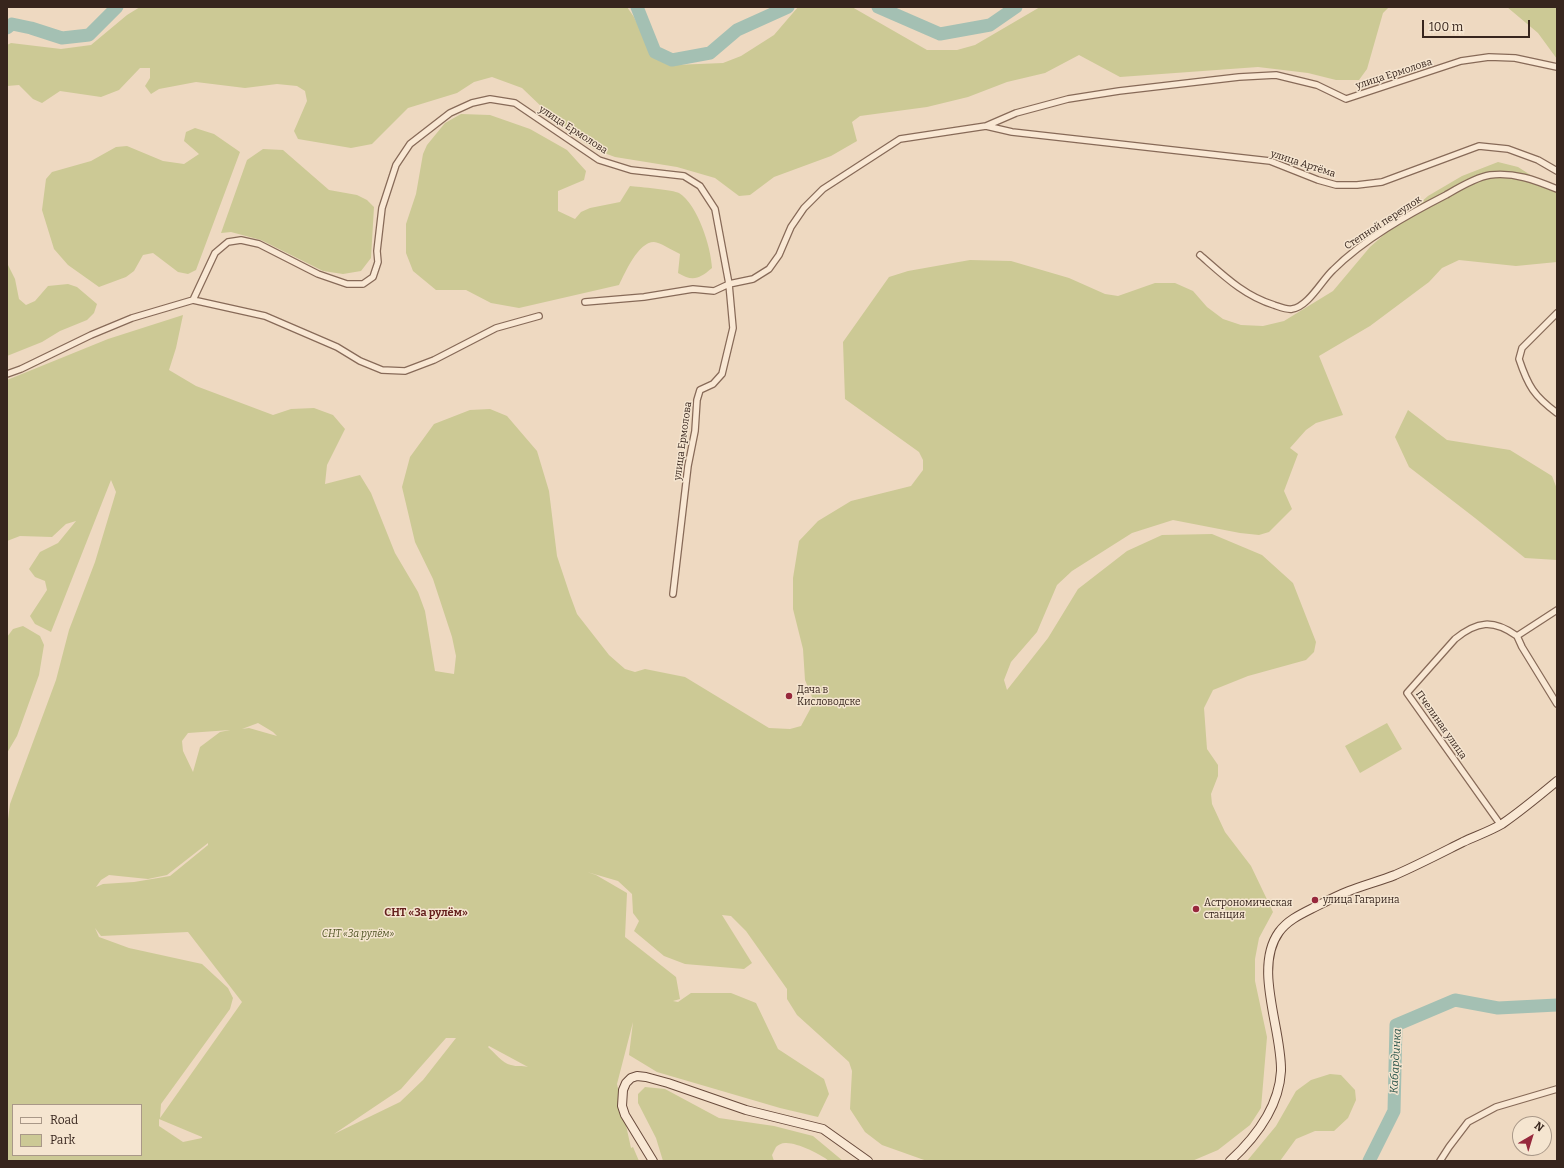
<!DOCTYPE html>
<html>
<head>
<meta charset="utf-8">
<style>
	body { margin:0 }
	#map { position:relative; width:1564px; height:1168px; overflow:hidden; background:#eed9c1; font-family:Bitter,serif }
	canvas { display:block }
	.frame { position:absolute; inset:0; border:8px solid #37251d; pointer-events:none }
	.legend { position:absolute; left:12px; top:1104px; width:130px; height:52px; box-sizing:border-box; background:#f5e5d0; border:1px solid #a99888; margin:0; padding:5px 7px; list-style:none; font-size:12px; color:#37251d }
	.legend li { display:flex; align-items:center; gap:8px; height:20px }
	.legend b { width:20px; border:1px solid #a99888 }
	.north { position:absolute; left:1512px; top:1116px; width:40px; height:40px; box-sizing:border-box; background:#f5e5d0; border:1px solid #a99888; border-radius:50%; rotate:38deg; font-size:11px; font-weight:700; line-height:16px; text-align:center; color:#37251d }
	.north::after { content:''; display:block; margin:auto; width:14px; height:18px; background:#97283c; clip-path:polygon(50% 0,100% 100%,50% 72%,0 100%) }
	.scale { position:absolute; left:1422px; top:20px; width:108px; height:18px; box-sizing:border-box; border:2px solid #37251d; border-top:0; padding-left:5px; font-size:12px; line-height:14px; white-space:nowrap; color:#37251d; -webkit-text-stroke:3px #f5e5d0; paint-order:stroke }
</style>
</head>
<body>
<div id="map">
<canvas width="1564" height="1168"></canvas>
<div class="frame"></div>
<ul class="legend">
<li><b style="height:5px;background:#f9e8d4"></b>Road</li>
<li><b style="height:11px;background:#ccc995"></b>Park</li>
</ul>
<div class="north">N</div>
<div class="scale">100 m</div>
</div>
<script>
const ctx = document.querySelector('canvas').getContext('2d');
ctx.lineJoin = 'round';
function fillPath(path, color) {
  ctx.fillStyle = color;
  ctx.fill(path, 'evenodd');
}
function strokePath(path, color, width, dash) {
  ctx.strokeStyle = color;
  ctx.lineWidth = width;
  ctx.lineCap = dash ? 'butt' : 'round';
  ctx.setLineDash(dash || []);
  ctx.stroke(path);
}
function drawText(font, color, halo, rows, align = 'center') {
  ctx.font = font + ' Bitter,serif';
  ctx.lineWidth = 3;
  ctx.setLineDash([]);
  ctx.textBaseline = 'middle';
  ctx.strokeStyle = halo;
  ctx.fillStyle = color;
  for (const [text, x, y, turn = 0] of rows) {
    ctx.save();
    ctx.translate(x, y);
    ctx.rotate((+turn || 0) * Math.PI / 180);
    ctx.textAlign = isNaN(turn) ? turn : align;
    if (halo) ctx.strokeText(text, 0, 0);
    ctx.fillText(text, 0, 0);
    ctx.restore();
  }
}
fillPath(new Path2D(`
	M140,7H627L634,17L650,51L664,63L674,65L723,63L741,56L774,35L798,7H852L927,50H957L975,45L1040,7H1389L1383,13L1367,69L1359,80H1336L1308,73L1258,67L1120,77L1079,55L1045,73L1007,82L968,97L927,107L860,116L852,122L857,141L831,156L774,177L750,195L739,196L715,178L677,167L615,157L596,150L567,131L522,88L492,77L474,82L457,93L408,108L372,144L351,148L298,139L294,131L307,101L305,91L297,86L277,84L245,88L196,82L159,89L151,94L145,86L150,78V68H140L119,90L101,97L60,91L42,103L33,99L19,85L7,86V45L11,43L61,49L91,45L127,15Z
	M1507,7H1557V59L1538,33Z
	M461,114L490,115L530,129L567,150L586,171L584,180L558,191V211L575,219L581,212L590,208L620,202L630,186C639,187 674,190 679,193C698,205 711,247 712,268C699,279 693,282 678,273L680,254C673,251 660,242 654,242C638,242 625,273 619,285L519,308L491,303L466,290H436L413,271L406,253V224L416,194L423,154L427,145L445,123Z
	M195,128L214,134L240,152L196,270L188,274L178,272L153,253L143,255L134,271L126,277L99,287L68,265L54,249L42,210L46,179L52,172L91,161L116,147L127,146L163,161L184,164L199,154L184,141L186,132Z
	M263,149L283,150L329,190L357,195L367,200L374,207L371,258L361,271L343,274L323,271L261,240L231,232L221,233L247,160Z
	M1498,162L1518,167L1557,192V262L1516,266L1459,260L1442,268L1429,282L1370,326L1319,356L1343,415L1316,423L1306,430L1290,448L1298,454L1284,491L1292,509L1269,532L1259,535L1240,533L1173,520L1132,533L1072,571L1057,585L1037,632L1011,662L1004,680L1007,690L1048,638L1078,589L1127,551L1162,535L1212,534L1262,555L1293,583L1316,642L1314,652L1306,660L1248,676L1213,690L1204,708L1207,749L1218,765V776L1211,794L1212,804L1225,832L1251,866L1273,912L1259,938L1255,959V981L1267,1037L1261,1108L1250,1125L1218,1150L1192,1161H927L882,1145L865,1132L850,1109L852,1071L849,1062L797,1015L787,999V989L746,931L731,916L722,915L752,963L744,969L685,964L664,956L634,931L639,921L633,913L632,894L618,881L587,872L596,875L627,893L625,937L676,977L680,999L673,1001L678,1002L691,993H731L756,1003L778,1049L824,1079L829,1094L818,1117L780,1108L657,1072L629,1055L633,1022L617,1084L631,1148L633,1147L639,1161H7V827L10,804L56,680L69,630L95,562L116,492L111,480L51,632L35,624L30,616L47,590L45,581L35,577L29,569L40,552L58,543L76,521L66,524L52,537L20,536L7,541V380L108,339L183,315L176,348L169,370L196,386L273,415L291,409L314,408L333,415L345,429L327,465L325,484L360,475L371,493L395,553L418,592L425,611L435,671L454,674L456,656L452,637L433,579L415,542L402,487L410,457L434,424L470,410L490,409L507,416L537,451L549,491L557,556L570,595L577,614L609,655L625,669L635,672L645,669L685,677L769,728L790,729L801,726L814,702L805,680L803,649L793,609V578L799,541L818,521L851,501L911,486L923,470V460L919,452L845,399L843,342L889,277L908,271L970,260L1011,261L1069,278L1105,294L1118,296L1155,283H1175L1193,291L1207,307L1223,319L1241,325L1263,326L1284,321L1333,291L1370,247L1428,196L1462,176ZM258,723L273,732L277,736L249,728L242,729ZM230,730L220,732L200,747L193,772L183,751L182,741L188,733ZM208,843V845L170,876L134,882L103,884L96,887L101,880L109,875L148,879L167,875ZM95,928L101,936L188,932L242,1002L160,1118L161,1104L230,1009L233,998L228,988L202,964L129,948L99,937ZM446,1038H456L423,1080L400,1102L334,1134L401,1089ZM488,1047L489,1046L528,1067C522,1065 517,1067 511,1065C502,1063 495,1053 488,1047ZM13,1105H141V1155H13ZM159,1119L202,1137V1138L183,1142L159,1126Z
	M7,263L15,279L19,299L26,305L35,301L48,286L68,284L77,287L97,304L94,313L87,320L60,331L42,342L7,356Z
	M1408,410L1447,440L1510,450L1552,476L1557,489V560L1525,558L1475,518L1409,467L1395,437Z
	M23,626L40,636L44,645L39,675L17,736L7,753V637L13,629Z
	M1387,723L1402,749L1360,773L1345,746Z
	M1330,1074L1341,1075L1355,1090L1356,1100L1348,1118L1334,1131H1315L1296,1139L1280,1161H1247L1276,1126L1296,1091L1311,1080Z
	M645,1087L665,1089L719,1118L774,1126L813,1136L843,1161H829C821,1154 796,1142 785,1143C782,1143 778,1145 776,1147L772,1155L774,1161H663L656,1138L638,1103V1094Z`), '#ccc995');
strokePath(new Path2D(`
	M637,7L655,52L672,60L710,53L737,30L788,7
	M878,7L940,34L990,25L1016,7
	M7,28L12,24L31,28L62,38L89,35L117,7
	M1369,1161L1394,1111L1396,1025L1455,1000L1498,1008L1557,1005`), '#a4c0b3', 13);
const street = new Path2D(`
	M986,126L1012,132L1270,161L1318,180L1336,185H1357L1382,182L1479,146L1508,149L1538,160L1557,171
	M1200,255C1223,275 1244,296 1274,305C1280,307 1287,310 1292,309C1308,307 1322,280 1333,270C1364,239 1407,215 1446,195C1458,188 1476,177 1490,175C1514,172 1535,180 1557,189
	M193,300L215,253L228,242L241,240L259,244L318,274L347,284H363L373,277L378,262L377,251L382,208L396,165L410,144L450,113L472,103L490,99L515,103L599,160L631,170L684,176L700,186L715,209L729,284L733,328L722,374L713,384L700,390L697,400L695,431L688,466L673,594
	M585,302L644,297L693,289L714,291L729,284L753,279L769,269L779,255L791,227L804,208L823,189L900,139L986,126L1016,113L1068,99L1119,91L1239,77L1276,75L1317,85L1346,99L1461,61L1489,57L1515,58L1557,67
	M1557,313L1522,348L1519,359C1528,386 1534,396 1557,413
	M7,374L21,369L91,335L132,318L193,300L265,316L337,347L360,361L382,370L405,371L434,360L496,328L539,316
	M1517,636L1522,647L1557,704
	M1500,824L1407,693L1455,639C1477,621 1493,619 1517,636L1557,610
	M1440,1161L1449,1147L1468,1122L1496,1107L1557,1089`);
const secondary = new Path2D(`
	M653,1161L625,1115L622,1106L623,1090L626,1083L631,1078L637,1076L646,1077L668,1083L746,1110L823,1129L868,1161
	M1230,1161C1255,1138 1279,1108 1281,1071C1282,1029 1253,968 1279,932C1287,921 1299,915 1311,909C1323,903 1336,896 1349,891C1364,885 1380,881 1395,875C1418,865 1441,853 1463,842C1476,836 1490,831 1502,824C1521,811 1539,796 1557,781`);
strokePath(street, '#876a58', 8);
strokePath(secondary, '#694b3c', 10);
strokePath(street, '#f9e8d4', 5.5);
strokePath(secondary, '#f9e8d4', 8);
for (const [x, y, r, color] of [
	[789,696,4,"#97283c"],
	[1315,900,4,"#97283c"],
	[1196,909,4,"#97283c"]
]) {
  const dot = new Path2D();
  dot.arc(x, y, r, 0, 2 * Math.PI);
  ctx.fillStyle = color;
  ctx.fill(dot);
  strokePath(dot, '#f5e5d0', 1.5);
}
drawText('10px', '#37251d', '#f5e5d0', [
	["улица Ермолова",1394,74,-18],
	["улица Ермолова",573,130,33],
	["улица Артёма",1303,164,18],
	["Степной переулок",1383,223,-33],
	["улица Ермолова",683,441,-82],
	["Пчелиная улица",1441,725,55]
]);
drawText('10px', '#37251d', '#f5e5d0', [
	["Дача в",797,690],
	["Кисловодске",797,702],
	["улица Гагарина",1323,900],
	["Астрономическая",1204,903],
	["станция",1204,915]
], 'left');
drawText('italic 10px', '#4f5323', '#f5e5d0', [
	["СНТ «За рулём»",358,934]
]);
drawText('bold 11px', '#641f1c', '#f5e5d0', [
	["СНТ «За рулём»",426,913]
]);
drawText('italic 11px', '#2c574d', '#f5e5d0', [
	["Кабардинка",1396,1061,-87]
]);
</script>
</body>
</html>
